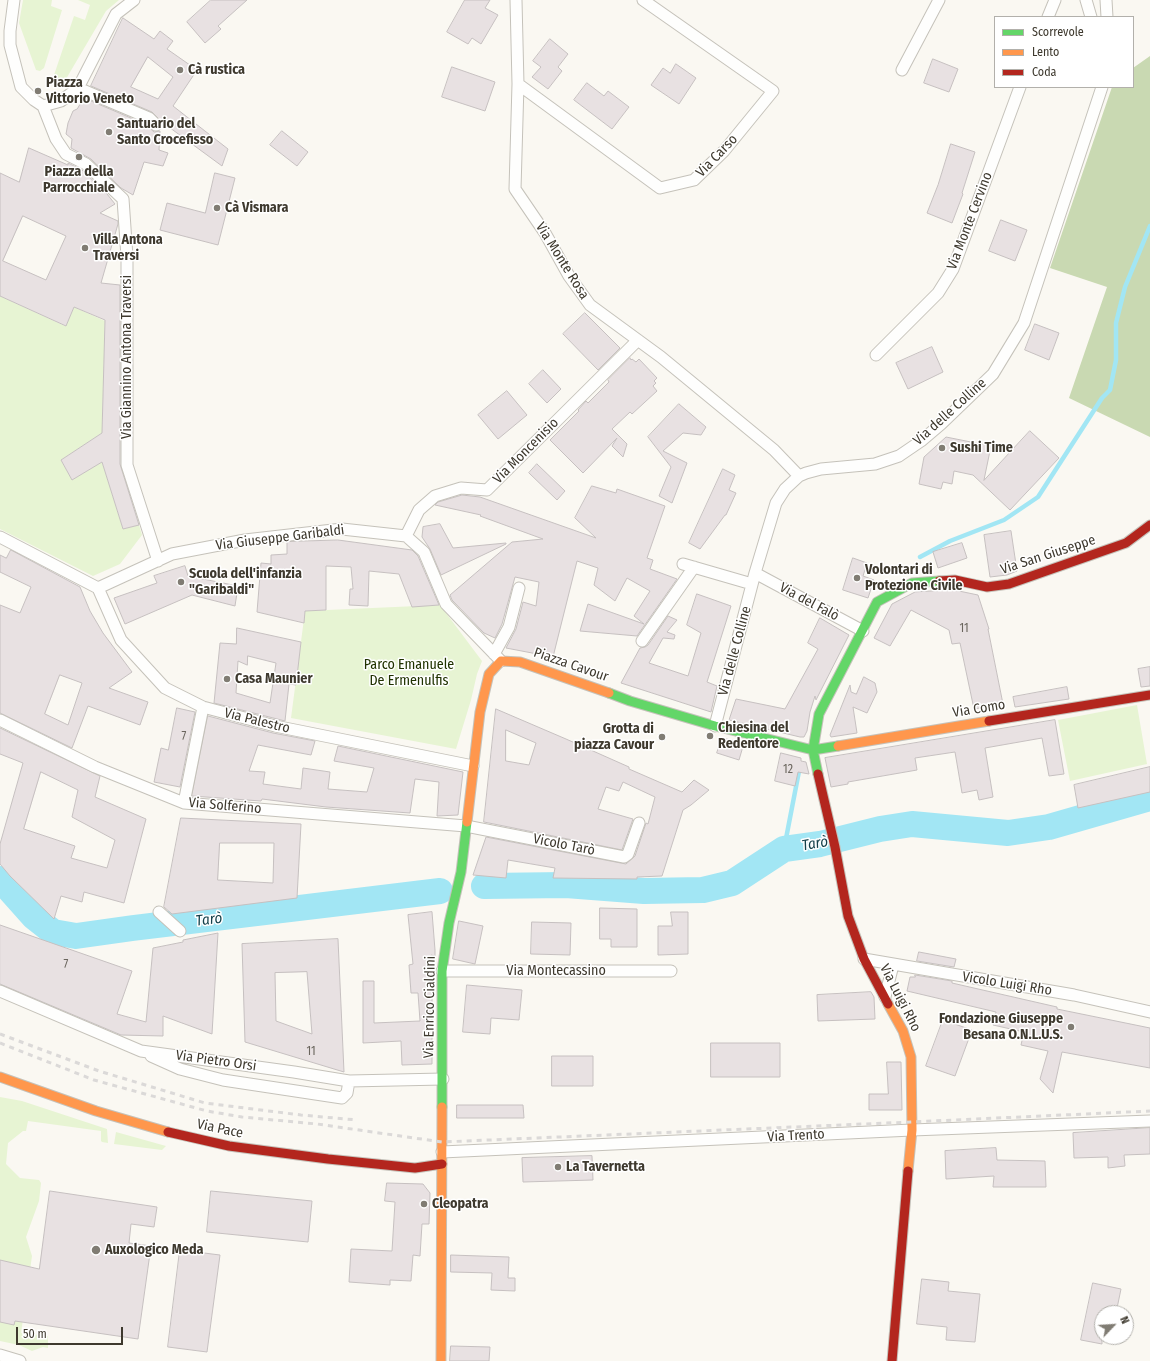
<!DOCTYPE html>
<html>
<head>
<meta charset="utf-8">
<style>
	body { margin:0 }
	#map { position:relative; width:1150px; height:1361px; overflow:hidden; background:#faf8f2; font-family:"Fira Sans Condensed",sans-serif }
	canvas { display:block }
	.legend { position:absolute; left:994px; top:16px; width:140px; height:72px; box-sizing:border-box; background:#fff; border:1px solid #b2b0ab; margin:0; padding:5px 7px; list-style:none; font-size:12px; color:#3e392e }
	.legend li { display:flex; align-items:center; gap:8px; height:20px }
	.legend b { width:20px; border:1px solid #b2b0ab }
	.north { position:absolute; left:1094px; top:1305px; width:40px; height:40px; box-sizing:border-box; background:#fff; border:1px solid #b2b0ab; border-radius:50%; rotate:65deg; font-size:11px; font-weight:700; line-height:16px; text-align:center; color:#3e392e }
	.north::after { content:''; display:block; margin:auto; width:14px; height:18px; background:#807c73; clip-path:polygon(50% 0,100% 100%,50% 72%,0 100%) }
	.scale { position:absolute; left:16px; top:1327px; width:107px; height:18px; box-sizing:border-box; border:2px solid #3e392e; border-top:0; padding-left:5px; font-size:12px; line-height:14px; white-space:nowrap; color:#3e392e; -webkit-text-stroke:3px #fff; paint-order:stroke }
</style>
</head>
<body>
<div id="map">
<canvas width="1150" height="1361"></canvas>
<ul class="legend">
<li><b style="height:5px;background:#63d668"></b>Scorrevole</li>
<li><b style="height:5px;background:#ff974d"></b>Lento</li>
<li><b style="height:5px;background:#b3261e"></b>Coda</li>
</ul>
<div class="north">N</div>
<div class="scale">50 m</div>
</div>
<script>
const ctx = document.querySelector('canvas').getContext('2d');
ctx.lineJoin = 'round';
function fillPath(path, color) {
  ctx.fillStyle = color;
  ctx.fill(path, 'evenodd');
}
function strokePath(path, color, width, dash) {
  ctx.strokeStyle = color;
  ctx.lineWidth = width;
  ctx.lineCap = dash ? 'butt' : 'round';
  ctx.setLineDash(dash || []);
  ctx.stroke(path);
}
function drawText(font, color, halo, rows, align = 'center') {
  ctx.font = font + ' "Fira Sans Condensed",sans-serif';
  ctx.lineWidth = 3;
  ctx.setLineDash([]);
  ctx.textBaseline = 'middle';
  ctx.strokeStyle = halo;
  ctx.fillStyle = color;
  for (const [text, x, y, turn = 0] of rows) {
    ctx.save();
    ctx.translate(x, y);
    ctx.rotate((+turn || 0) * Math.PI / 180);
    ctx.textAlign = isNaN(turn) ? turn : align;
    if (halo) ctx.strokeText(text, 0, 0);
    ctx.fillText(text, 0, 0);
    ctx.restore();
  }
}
fillPath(new Path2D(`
	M23,0H52L51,6L62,10L44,68L40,71L36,70L19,23Z
	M78,0H119L106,11L66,79L58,82L55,81L54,75L74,16L85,20L90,5Z
	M0,296L65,326L74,307L105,321L102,433L61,460L72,480L102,462L123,529L139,525L142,535L120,564L93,576L0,529Z
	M440,605L482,661L477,674L471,700L456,749L291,718L305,611Z
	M1137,705L1147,764L1070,781L1058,720Z
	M0,1097L22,1101L107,1129L108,1143L102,1142L101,1141V1131L28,1121L26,1131H23L8,1143L6,1164L20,1178L39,1180L41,1183L39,1201L26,1237L32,1256L21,1333L48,1336V1348L43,1347L32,1351L19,1345L0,1341Z
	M116,1132L166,1146L162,1150L114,1144Z`), '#e7f4d3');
fillPath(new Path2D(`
	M1150,56V437L1069,398L1107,287L1050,268L1112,87H1133V68Z`), '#c9d9b2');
strokePath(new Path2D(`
	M920,557L950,541L1004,520L1038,497L1102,398L1110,390L1116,360V323L1125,287L1150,226
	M784,849L800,766`), '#a2e6f4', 4.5);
strokePath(new Path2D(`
	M0,879L34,917L53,932L76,936L133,928L440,891
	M484,886L566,885L644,891L703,890L732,883L784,849L820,844L880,829L912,824L1008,833L1049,827L1150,798`), '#a2e6f4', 26);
const building = new Path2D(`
	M211,0H247L218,26L221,29L205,43L187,22Z
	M465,0H490L485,8L498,15L481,44L472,38L468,44L447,32Z
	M123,18L154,39L160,31L173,41L167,49L197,70L173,106L228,149L222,166L162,122L152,112L91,86ZM148,57L173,77L158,99L131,87Z
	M550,39L568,54L558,67L562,71L548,89L532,77L541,67L533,61Z
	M933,59L958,69L949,92L924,83Z
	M676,64L696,78L679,104L651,85L663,68L670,73Z
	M452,67L495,82L485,111L442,97Z
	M587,83L604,96L608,91L629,107L612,129L574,100Z
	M84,98L145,124L154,132L160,131L159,150L168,153L163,166L144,162L133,195L121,188L91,159L71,148L72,139L66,134L68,123L73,111L77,109Z
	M282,131L308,152L297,166L270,145Z
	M951,144L975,152L962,193L963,194L952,223L927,213L938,185Z
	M29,148L68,165V163L82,170L107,194L115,204L100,213L118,221V224L101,283L120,285V464L139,525L123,529L102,462L72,480L61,460L102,433L105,320L74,307L66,326L0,296V173L19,182ZM23,216L66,236L46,280L3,261Z
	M215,173L235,178L218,245L160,230L167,203L205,213Z
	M1001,220L1027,230L1015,261L989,251Z
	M585,313L620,348L598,370L563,334Z
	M1035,324L1059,333L1049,360L1025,350Z
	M932,347L943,372L908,389L896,363Z
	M630,358L631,360L632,359L636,362L639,359L657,378L654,381L656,383L653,386L657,391L632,414L630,412L612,429L627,444L623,457L612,446L617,438L583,473L550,440L579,411L578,410L586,401L588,403L609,382L608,380Z
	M543,370L561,389L547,403L529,384Z
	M507,391L527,415L498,439L478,415Z
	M679,404L706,427L701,435L683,433L663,451L687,463L672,503L659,496L671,467L648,437Z
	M1030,431L1059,458L1010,510L973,475L954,471L952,484L943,482L941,489L919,484L924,457L946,437L991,446L984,480Z
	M537,464L565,491L557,500L529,473Z
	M723,469L735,475L729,490L736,493L726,515H725L700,549L689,543Z
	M592,486L616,493L617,489L665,506L647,558L653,560L650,569L677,579L637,636L580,631L588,604L644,624L634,616L650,591L627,578L615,601L594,585L598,568L577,561L553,657L506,648L516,629L523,602L536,606L539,582L515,577L502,624L495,638L484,633L452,600L450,595L512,542L543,539L480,516L481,515L435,505L438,502L462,495L480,497L596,538L575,518Z
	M440,524L453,548L506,543V544L441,575L430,549L422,537L423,527Z
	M1011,531L1017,571L1007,575L990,577L984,535Z
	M338,540L412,550L418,556L439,605L412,607L399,574L369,571L368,606L349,605L350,589H353L351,567L326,566V610L305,611L304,623L257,612L261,563L271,564V555L287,554V542Z
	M962,543L967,558L938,568L933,552Z
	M11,550L80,587L90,611L103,633L132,672L109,688L148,702L140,725L88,706L72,748L0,713V605L20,613L31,587L0,572V555L6,558ZM60,675L82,683L68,725L45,714Z
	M853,558L867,563L863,576L874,580L868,598L843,590Z
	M185,566L188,576L238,586L235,606L192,595L125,624L114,598L157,583L154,576Z
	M954,590L978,595L989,629H988L1003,704L974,709L960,643L952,644L949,630L911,610L890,646L874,638L892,604L915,592Z
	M697,594L731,606L707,682L717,686L711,712L621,683L640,648L645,647L648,645L668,616L677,620L667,632L675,635L674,639L663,638L649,663L688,676L701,633L687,625Z
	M820,618L849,635L816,700L815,696L810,712L807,731L804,737H800L729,720L736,699L785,709L818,649L808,643Z
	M237,628L301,642L296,685L289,684L285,721L214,703L220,643L236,644ZM248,656L276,663L270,703L236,693L238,661L247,665Z
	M1150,667V686L1141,687L1138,669Z
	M864,677L875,683L877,692L867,713L853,707L857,733L831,737L830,735L850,685L851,692L856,694Z
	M1067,687L1069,699L1015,707L1013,697Z
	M177,708L195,712L180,787L154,782L161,748L168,750Z
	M496,709L566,739L629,767V769L682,792L694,780L709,790L691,805L683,810L662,876L637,877V879L553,878L555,868L508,860L506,878L473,875L486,837L626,864L635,856L646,823L648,824L655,797L623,782L619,791L606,787L598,809L633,819L622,850L484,822ZM506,730L536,743L529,765L506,761Z
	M208,716L273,733L315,741L311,755L258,745L249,771L265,772L263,784L301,789L303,768L330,772L328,789L367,792L374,768L334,761L338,746L463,772L458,815L437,816L439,782L415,779L410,813L326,807L262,799L261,801L192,796Z
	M1055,720L1064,774L1049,776L1042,738L985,748L993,797L979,800L977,790L962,793L955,752L915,758L917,770L848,782V784L831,787L825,758Z
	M0,728L100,776L95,797L146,819L124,903L84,892L82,902L61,896L54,919L10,876L0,864V844L23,763L0,754ZM41,772L78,790L72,817L115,840L107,868L71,858L75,846L24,829Z
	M722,738L744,743L739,760L717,753Z
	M781,753L801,758V761L806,762L809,774L798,772L795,786L775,781Z
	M1150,767V792L1078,808L1074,785Z
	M181,818L301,824L297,898L172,914L164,907ZM220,843H274L273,883L218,880Z
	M600,908L637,909V947H611V939H600Z
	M432,912L435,950V956L431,955L432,982V1064L402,1065L401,1041L363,1043V981H374V1023L420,1021L418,993H411L409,965L413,964L408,915Z
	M671,912H688V954L658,955V926H672Z
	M459,921L483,926L475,964L453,959Z
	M532,922L571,923L570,955L531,954Z
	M0,925L132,971L117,1014L146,1022L153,948L183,942V940L218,933L212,1034L163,1016V1036L121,1035L0,984Z
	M338,939L344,1072L245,1042L242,944ZM307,972L312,1034L276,1021L275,973Z
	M919,952L956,959L954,967L917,961Z
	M915,975L952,981V983L1057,1007V1009L1150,1028V1068L1062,1052L1053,1093L1040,1079L1048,1051L1021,1045L1024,1032L993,1025L996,1012L907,991L910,977H915Z
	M467,985L522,990L519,1020L491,1018L490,1034L463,1032Z
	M871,992L874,997L875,1019L818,1021L817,995Z
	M943,1020L972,1030L955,1076L926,1066Z
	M711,1043H780V1077H711Z
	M552,1056H593V1086H552Z
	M887,1062H901L902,1110H869V1094H888Z
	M457,1105H523L524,1118H457Z
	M1150,1128V1154L1124,1155L1125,1166L1108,1168V1157L1074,1158L1073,1133Z
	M996,1148L997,1160L1045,1161L1046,1187H993L994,1176L946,1179L945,1151Z
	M592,1156L593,1180L523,1182L522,1158Z
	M387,1183L423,1184L430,1193L429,1224H422L420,1256L413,1255L411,1281L390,1280V1285L349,1282L351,1249L392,1251L395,1202L385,1201Z
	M50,1191L157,1207L154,1227L131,1224L129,1243L151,1246L138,1339L15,1321L14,1325L0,1322V1260L39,1269Z
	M211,1191L312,1201L308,1242L207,1232Z
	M180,1250L220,1255L207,1352L168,1347Z
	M451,1255L509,1257L508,1278H515V1291L491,1290L492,1273L451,1272Z
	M922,1279L949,1282L948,1291L980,1294L975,1342L946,1340L947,1327L917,1324Z
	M1093,1283L1121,1289L1116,1313H1102V1344L1081,1340Z
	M451,1346L490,1347L489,1361H450Z`);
fillPath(building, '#e8e1e2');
strokePath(building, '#c6c0c0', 1);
const street = new Path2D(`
	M14,0L10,31V45L21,87L34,100L43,106
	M516,0L518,84L515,189L545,233L569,276L590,305L661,357L774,450L799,476
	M1086,0L1091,17
	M1106,0L1107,17
	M1048,17L1055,0
	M902,70L939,0
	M518,84L660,188L694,180L724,151L773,91L643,0
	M78,88L149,118L156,125
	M43,106L56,139L66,154L86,164L123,199L127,257V465L158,561
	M43,106L61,101L78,88L116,14L134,0
	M876,355L938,293L953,269L1020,87
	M406,536L419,510L435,496L461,488L487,490L638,340
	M0,537L98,588
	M683,564L752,584
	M755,573L863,631
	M98,588L172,554L245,540L342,529L406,536L424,552L446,604L501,661
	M98,588L121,640L165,688L203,707L275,726L473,766
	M642,641L694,567
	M494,654L509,627L519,588
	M0,720L95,767L184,803L466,826L624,857L628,854L639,823
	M715,726L755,573L776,503L785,489L799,476L806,473L821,469L875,464L899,456L921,441L941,424L993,374L1024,323L1102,87
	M184,803L203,707
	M159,912L180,931
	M864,959L1074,995L1150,1012
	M442,971H671
	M0,991L141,1051L294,1072L349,1081L443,1079
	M885,997L893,965
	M151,1056L180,1069L223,1080L342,1098L347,1093L349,1081
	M442,1152L912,1130L1150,1121
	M0,1355L20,1361`);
const fast = new Path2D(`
	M609,693L630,701L715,726L813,750L838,746
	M818,774L813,750L819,714L877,602L912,583L939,581
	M442,1107V971L449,923L461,872L467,822`);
const slow = new Path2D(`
	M838,746L989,721
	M467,822L480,712L489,674L501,661L520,662L609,693
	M888,1004L903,1031L911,1057L912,1130L908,1171
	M0,1077L96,1111L168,1132
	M441,1361L442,1107`);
const jam = new Path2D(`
	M939,581L955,580L987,587L1009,584L1126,543L1150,525
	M989,721L1150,695
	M818,774L835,847L848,916L864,959L888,1004
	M168,1132L229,1146L328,1159L415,1168L442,1164
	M892,1361L908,1171`);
strokePath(street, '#c5c2ba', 13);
strokePath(fast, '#c5c2ba', 11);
strokePath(slow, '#c5c2ba', 11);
strokePath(jam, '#c5c2ba', 11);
strokePath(street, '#fefefd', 11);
strokePath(fast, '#63d668', 9);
strokePath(slow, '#ff974d', 9);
strokePath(jam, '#b3261e', 9);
strokePath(new Path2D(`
	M0,1034L99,1071L205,1103L301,1115L357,1120
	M0,1043L94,1080L207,1111L242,1117L317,1124L442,1142L911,1122L1150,1111`), '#dbd9d8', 3, [5, 5]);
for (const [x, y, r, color] of [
	[180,70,4,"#807c73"],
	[38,91,4,"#807c73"],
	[109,132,4,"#807c73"],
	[79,157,4,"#807c73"],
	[217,208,4,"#807c73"],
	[85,248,4,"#807c73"],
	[942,448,4,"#807c73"],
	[857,578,4,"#807c73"],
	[181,582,4,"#807c73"],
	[227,679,4,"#807c73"],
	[710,736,4,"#807c73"],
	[662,737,4,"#807c73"],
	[1071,1027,4,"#807c73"],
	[558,1167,4,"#807c73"],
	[424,1204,4,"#807c73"],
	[96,1250,5,"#807c73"]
]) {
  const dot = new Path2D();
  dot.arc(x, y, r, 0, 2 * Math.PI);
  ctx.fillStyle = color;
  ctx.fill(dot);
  strokePath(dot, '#fff', 1.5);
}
drawText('12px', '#6a655d', null, [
	["11",964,629],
	["7",184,737],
	["12",788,770],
	["7",66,965],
	["11",311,1052]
]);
drawText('bold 14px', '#3e392e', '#fff', [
	["Cà rustica",188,70],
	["Piazza",46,83],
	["Vittorio Veneto",46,99],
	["Santuario del",117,124],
	["Santo Crocefisso",117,140],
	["Piazza della",79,172,"center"],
	["Parrocchiale",79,188,"center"],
	["Cà Vismara",225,208],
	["Villa Antona",93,240],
	["Traversi",93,256],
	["Sushi Time",950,448],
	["Volontari di",865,570],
	["Protezione Civile",865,586],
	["Scuola dell'infanzia",189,574],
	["\"Garibaldi\"",189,590],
	["Casa Maunier",235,679],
	["Chiesina del",718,728],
	["Redentore",718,744],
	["Grotta di",654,729,"right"],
	["piazza Cavour",654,745,"right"],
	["Fondazione Giuseppe",1063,1019,"right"],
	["Besana O.N.L.U.S.",1063,1035,"right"],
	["La Tavernetta",566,1167],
	["Cleopatra",432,1204],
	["Auxologico Meda",105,1250]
], 'left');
drawText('14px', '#3e392e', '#fff', [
	["Via Carso",717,156,-46],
	["Via Monte Cervino",970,221,-69],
	["Via Monte Rosa",562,261,58],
	["Via Giannino Antona Traversi",127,357,-90],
	["Via delle Colline",950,412,-42],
	["Via Moncenisio",526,451,-45],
	["Via Giuseppe Garibaldi",280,538,-7],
	["Via San Giuseppe",1048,555,-18],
	["Via del Falò",809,602,28],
	["Via delle Colline",735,651,-75],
	["Piazza Cavour",571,665,19],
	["Via Como",979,709,-9],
	["Via Palestro",257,721,14],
	["Via Solferino",225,806,5],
	["Vicolo Tarò",564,845,11],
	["Via Montecassino",556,971],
	["Vicolo Luigi Rho",1007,984,9],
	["Via Luigi Rho",900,998,63],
	["Via Enrico Cialdini",430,1007,-89],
	["Via Pietro Orsi",216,1061,8],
	["Via Pace",220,1129,12],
	["Via Trento",796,1136,-3]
]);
drawText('14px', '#203200', '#fff', [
	["Parco Emanuele",409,665],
	["De Ermenulfis",409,681]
]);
drawText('italic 15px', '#14414b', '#fff', [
	["Tarò",815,844,-10],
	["Tarò",209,920,-7]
]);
</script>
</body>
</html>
